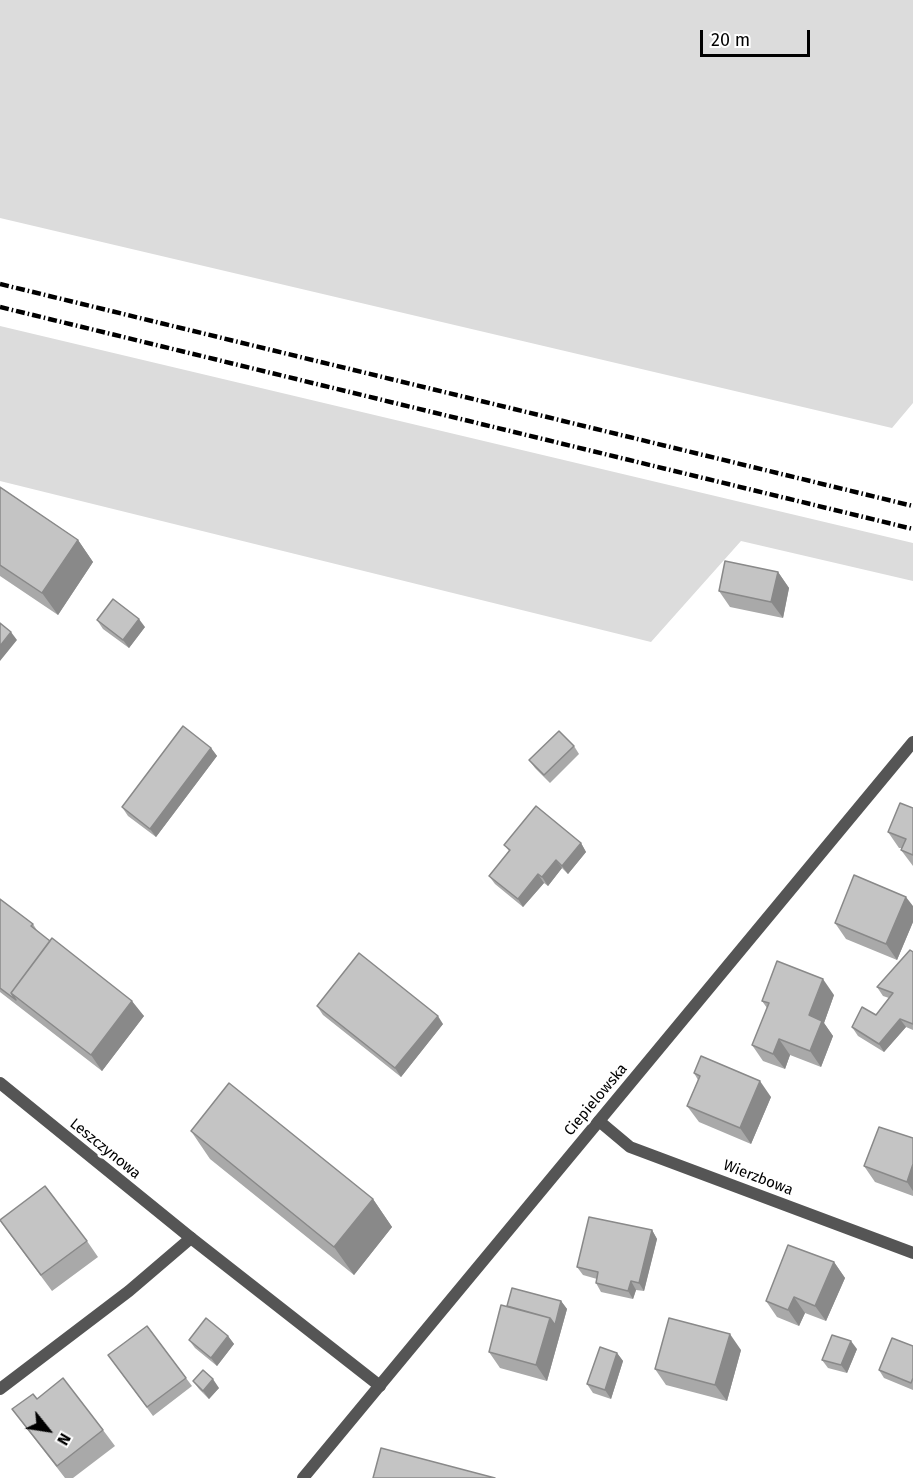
<!DOCTYPE html>
<html>
<head>
<meta charset="utf-8">
<style>
	body { margin:0 }
	#map { position:relative; width:913px; height:1478px; overflow:hidden; background:#fff; font-family:"Fira Sans",sans-serif }
	canvas { display:block }
	.north { position:absolute; left:18px; top:1400px; width:60px; height:60px; -webkit-text-stroke:4px #fff; paint-order:stroke; rotate:120deg; font-size:16px; font-weight:700; line-height:24px; text-align:center; color:#000 }
	.north::after { content:''; display:block; margin:auto; width:21px; height:27px; background:#000; clip-path:polygon(50% 0,100% 100%,50% 72%,0 100%) }
	.scale { position:absolute; left:700px; top:30px; width:110px; height:27px; box-sizing:border-box; border:3px solid #000; border-top:0; padding-left:8px; font-size:18px; line-height:21px; white-space:nowrap; color:#000; -webkit-text-stroke:4px #fff; paint-order:stroke }
</style>
</head>
<body>
<div id="map">
<canvas width="913" height="1478"></canvas>
<div class="north">N</div>
<div class="scale">20 m</div>
</div>
<script>
const ctx = document.querySelector('canvas').getContext('2d');
ctx.lineJoin = 'round';
function fillPath(path, color) {
  ctx.fillStyle = color;
  ctx.fill(path, 'evenodd');
}
function strokePath(path, color, width, dash) {
  ctx.strokeStyle = color;
  ctx.lineWidth = width;
  ctx.lineCap = dash ? 'butt' : 'round';
  ctx.setLineDash(dash || []);
  ctx.stroke(path);
}
function drawText(font, color, halo, rows, align = 'center') {
  ctx.font = font + ' "Fira Sans",sans-serif';
  ctx.lineWidth = 6;
  ctx.setLineDash([]);
  ctx.textBaseline = 'middle';
  ctx.strokeStyle = halo;
  ctx.fillStyle = color;
  for (const [text, x, y, turn = 0] of rows) {
    ctx.save();
    ctx.translate(x, y);
    ctx.rotate((+turn || 0) * Math.PI / 180);
    ctx.textAlign = isNaN(turn) ? turn : align;
    if (halo) ctx.strokeText(text, 0, 0);
    ctx.fillText(text, 0, 0);
    ctx.restore();
  }
}
fillPath(new Path2D(`
	M0,0H913V403L892,428L0,218Z
	M0,326L913,543V581L741,541L651,642L0,481Z`), '#dcdcdc');
strokePath(new Path2D(`
	M0,1389L129,1291L191,1238`), '#555', 12);
strokePath(new Path2D(`
	M0,1083L191,1238L380,1386
	M599,1121L630,1147L913,1253`), '#555', 12);
strokePath(new Path2D(`
	M303,1478L913,742`), '#555', 12);
strokePath(new Path2D(`
	M0,284L913,506
	M0,307L913,529`), '#000', 4.5, [9, 3, 1.5, 3]);
fillPath(new Path2D(`
	M0,487L78,540L93,562L58,615L0,576Z
	M778,572L789,588L783,618L730,607L719,591Z
	M97,620L145,627L129,648L103,629Z
	M574,746L579,754L550,783L535,768L529,760Z
	M211,748L217,756L156,837L128,816L122,807Z
	M913,808V866L901,850V848H899L888,832Z
	M581,843L586,852L568,874L562,868L548,886L544,883L523,907L495,884L489,876L509,851L504,845Z
	M0,899L33,924L38,932L144,1016L102,1071L0,992Z
	M913,906V922L897,960L846,939L835,923Z
	M913,952V1030L906,1027L884,1052L858,1036L852,1027L876,1015L889,998L883,996L877,987Z
	M834,995L824,1023L833,1036L821,1067L790,1055L785,1069L763,1061L752,1045L767,1008L762,1001Z
	M317,1006L443,1024L401,1077L323,1015Z
	M694,1073L771,1097L751,1144L699,1122L687,1106L698,1080Z
	M191,1131L373,1199L392,1227L354,1275L210,1159Z
	M913,1138V1196L875,1182L864,1166Z
	M0,1221L87,1241L98,1257L52,1291Z
	M652,1230L657,1239L644,1291L636,1290L633,1299L601,1292L596,1283L597,1279L583,1275L577,1267Z
	M834,1262L845,1278L826,1321L805,1313L799,1326L777,1317L766,1301Z
	M561,1301L567,1309L547,1381L500,1368L489,1352L507,1306Z
	M147,1326L192,1386L153,1416L108,1355Z
	M228,1336L234,1344L217,1366L195,1348L189,1340Z
	M913,1346V1390L884,1378L879,1370Z
	M857,1349L847,1373L828,1368L822,1360Z
	M741,1350L727,1401L666,1385L655,1369Z
	M617,1353L623,1361L611,1399L593,1393L587,1384Z
	M193,1381L219,1388L209,1399L199,1389Z
	M37,1399L103,1430L115,1446L73,1478H65L24,1425L12,1409Z`), '#a9a9a9');
fillPath(new Path2D(`
	M78,540L93,562L58,615L42,593Z
	M778,572L789,588L783,618L771,602Z
	M139,619L145,627L129,648L123,640Z
	M11,632L17,640L0,661V646Z
	M211,748L217,756L156,837L150,829Z
	M581,843L586,852L568,874L562,866Z
	M556,860L562,868L548,886L542,877Z
	M538,874L544,883L523,907L518,899Z
	M906,897L913,906V922L897,960L886,944Z
	M823,979L834,995L824,1023L833,1036L821,1067L810,1051L809,1015Z
	M132,1001L144,1016L102,1071L91,1055Z
	M438,1016L443,1024L401,1077L395,1068Z
	M900,1019L906,1027L884,1052L879,1044Z
	M779,1039L790,1055L785,1069L773,1054Z
	M760,1081L771,1097L751,1144L740,1128Z
	M913,1164V1191L907,1182Z
	M373,1199L392,1227L354,1275L334,1247Z
	M652,1230L657,1239L644,1291L639,1283Z
	M834,1262L845,1278L826,1321L815,1306Z
	M631,1281L636,1290L633,1299L628,1291Z
	M794,1297L805,1313L799,1326L788,1310Z
	M561,1301L567,1309L547,1381L536,1365L550,1318Z
	M730,1334L741,1350L727,1401L715,1385Z
	M228,1336L234,1344L217,1366L211,1358Z
	M851,1341L857,1349L847,1373L841,1365Z
	M617,1353L623,1361L611,1399L605,1390Z
	M213,1379L219,1388L209,1399L203,1391Z`), '#898989');
const building = new Path2D(`
	M0,487L78,540L42,593L0,565Z
	M725,561L778,572L771,602L719,591Z
	M113,599L139,619L123,640L97,620Z
	M0,623L11,632L0,646Z
	M183,726L211,748L150,829L122,807Z
	M559,731L574,746L544,775L529,760Z
	M900,803L913,808V855L901,850L906,839L888,832Z
	M536,806L581,843L562,866L556,860L542,877L538,874L518,899L489,876L510,850L504,845Z
	M854,875L906,897L886,944L835,923Z
	M0,899L33,924L31,926L50,941L11,993L16,1000L0,988Z
	M52,938L132,1001L91,1055L11,993Z
	M910,950L913,952V1024L900,1019L879,1044L852,1027L862,1007L876,1015L893,993L877,987Z
	M359,953L438,1016L395,1068L317,1006Z
	M777,961L823,979L809,1015L822,1021L810,1051L779,1039L773,1054L752,1045L769,1003L762,1001Z
	M701,1056L760,1081L740,1128L687,1106L700,1076L694,1073Z
	M229,1083L373,1199L334,1247L191,1131Z
	M879,1127L913,1138V1164L907,1182L864,1166Z
	M45,1186L87,1241L41,1275L0,1220Z
	M589,1217L652,1230L639,1283L631,1281L628,1291L596,1283L598,1272L577,1267Z
	M788,1245L834,1262L815,1306L794,1297L788,1310L766,1301Z
	M512,1288L561,1301L555,1325L550,1318L507,1306Z
	M501,1305L550,1318L536,1365L489,1352Z
	M206,1318L228,1336L211,1358L189,1340Z
	M669,1318L730,1334L715,1385L655,1369Z
	M147,1326L186,1378L147,1407L108,1355Z
	M832,1335L851,1341L841,1365L822,1360Z
	M892,1338L913,1346V1378L911,1383L879,1370Z
	M600,1347L617,1353L605,1390L587,1384Z
	M203,1370L213,1379L203,1391L193,1381Z
	M63,1378L103,1430L57,1466L12,1409L33,1394L37,1399Z
	M381,1448L495,1478H373Z`);
fillPath(building, '#c4c4c4');
strokePath(building, '#898989', 1.5);
drawText('15px', '#000', '#fff', [
	["Ciepielowska",596,1100,-50],
	["Leszczynowa",105,1149,39],
	["Wierzbowa",758,1178,21]
]);
</script>
</body>
</html>
